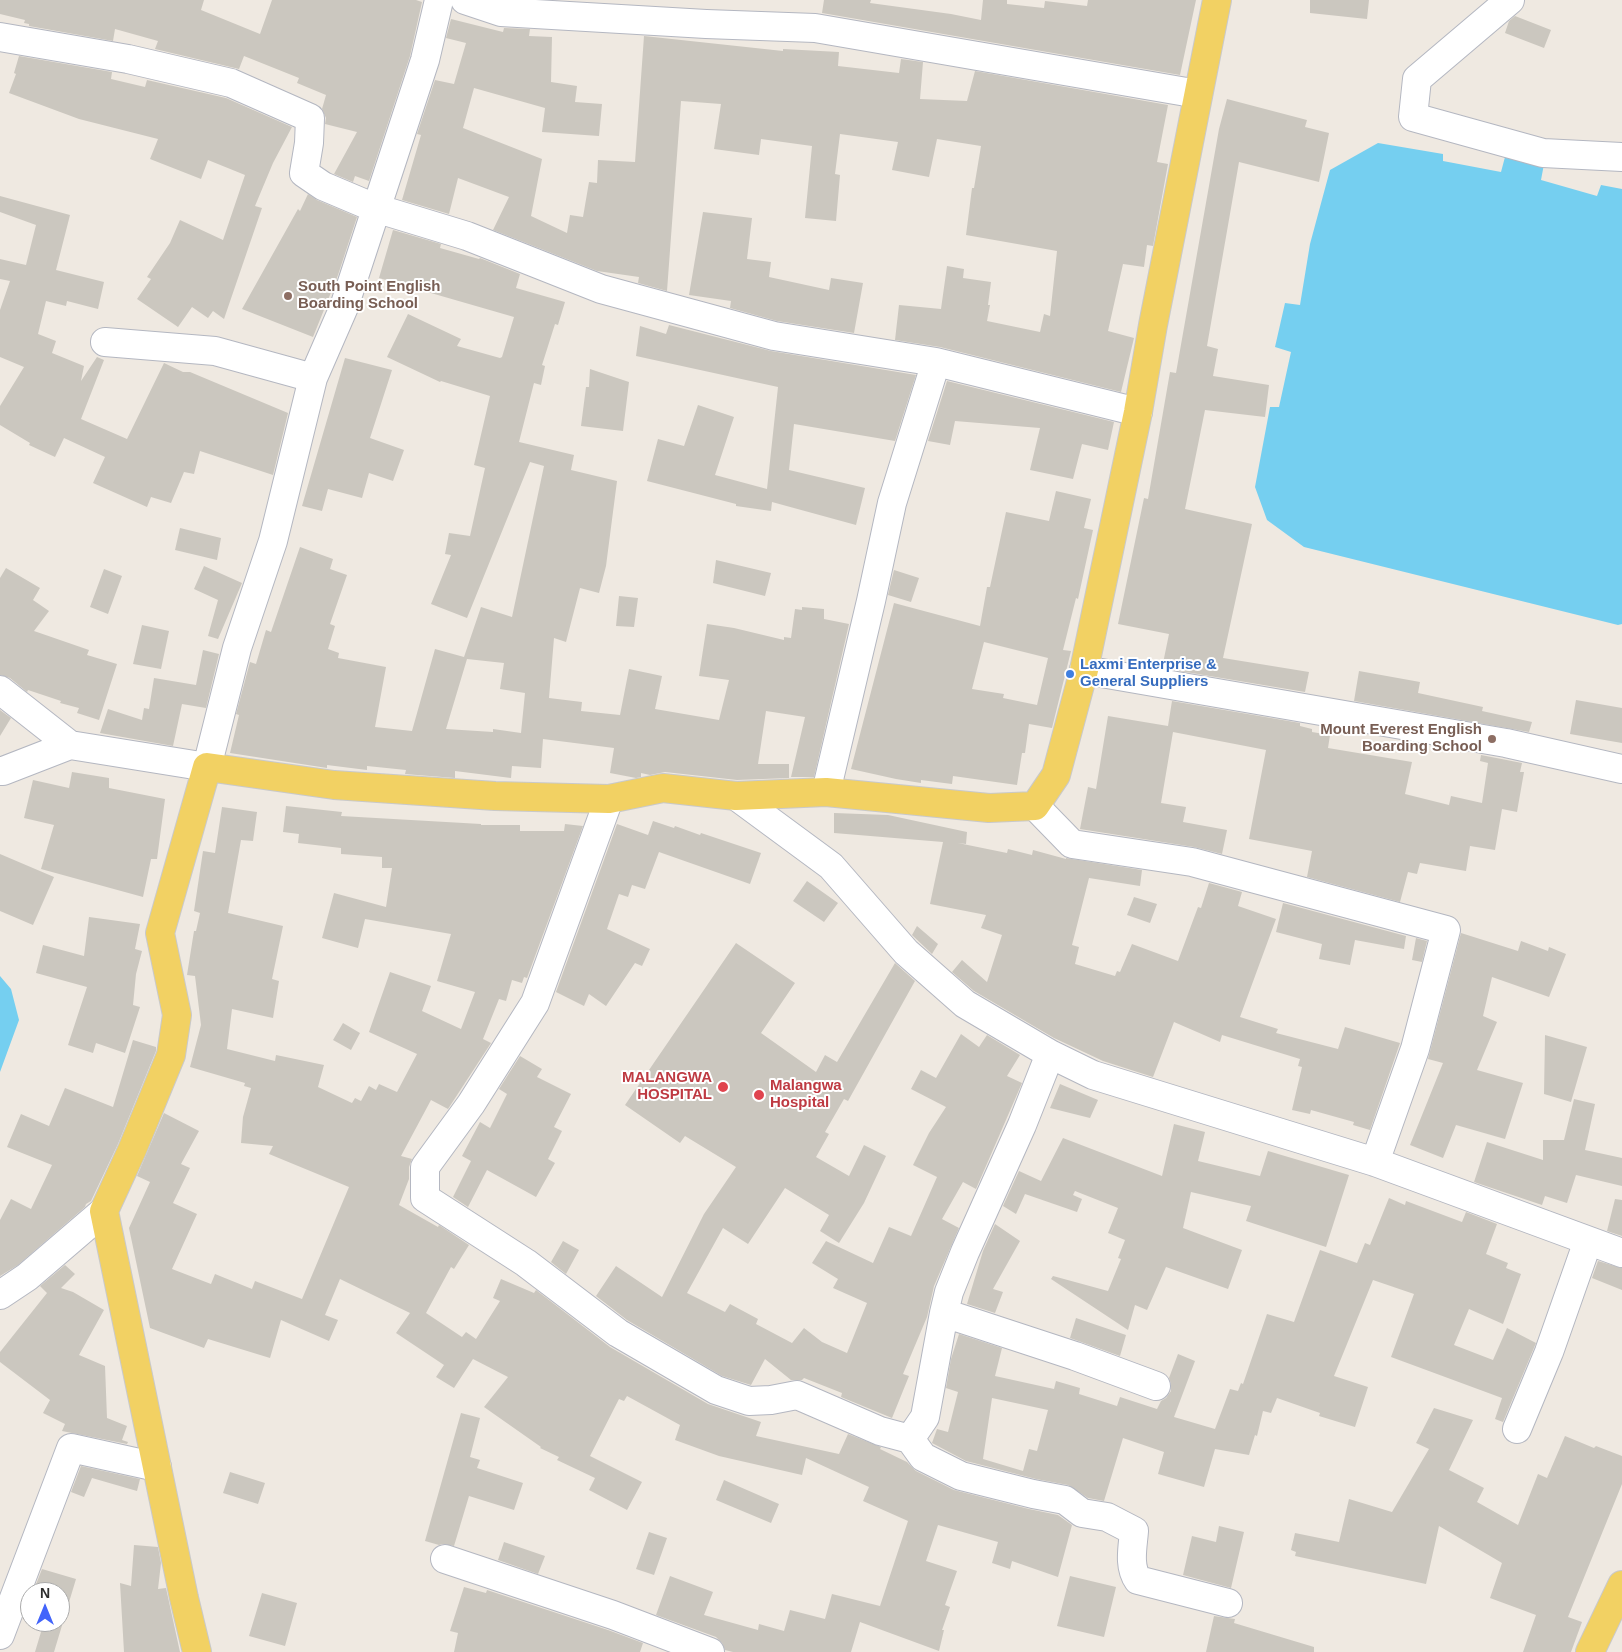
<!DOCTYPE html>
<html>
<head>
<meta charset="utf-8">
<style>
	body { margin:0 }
	#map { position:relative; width:1622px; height:1652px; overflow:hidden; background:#efe9e1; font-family:Helvetica,sans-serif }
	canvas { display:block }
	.north { position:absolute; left:20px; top:1582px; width:50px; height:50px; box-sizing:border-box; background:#fff; border:1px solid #ababab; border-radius:50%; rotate:0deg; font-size:14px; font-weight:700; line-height:20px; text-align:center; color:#2e2e2e }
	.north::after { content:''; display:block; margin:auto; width:18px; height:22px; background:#4264fb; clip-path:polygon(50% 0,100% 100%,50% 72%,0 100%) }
</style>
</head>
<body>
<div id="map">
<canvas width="1622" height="1652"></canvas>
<div class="north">N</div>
</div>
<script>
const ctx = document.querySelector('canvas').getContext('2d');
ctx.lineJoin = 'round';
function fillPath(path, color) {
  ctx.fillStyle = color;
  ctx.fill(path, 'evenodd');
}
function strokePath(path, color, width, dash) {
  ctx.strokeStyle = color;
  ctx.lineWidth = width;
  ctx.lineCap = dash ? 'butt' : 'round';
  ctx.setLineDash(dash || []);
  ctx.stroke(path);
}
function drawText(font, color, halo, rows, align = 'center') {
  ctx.font = font + ' Helvetica,sans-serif';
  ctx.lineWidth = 4;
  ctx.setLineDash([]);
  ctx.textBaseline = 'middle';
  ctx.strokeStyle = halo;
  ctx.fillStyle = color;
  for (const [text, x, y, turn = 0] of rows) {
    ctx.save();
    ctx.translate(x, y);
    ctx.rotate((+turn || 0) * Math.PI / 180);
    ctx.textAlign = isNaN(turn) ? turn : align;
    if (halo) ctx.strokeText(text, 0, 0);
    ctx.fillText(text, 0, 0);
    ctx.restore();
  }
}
fillPath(new Path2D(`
	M1378,143L1443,154V161L1501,172L1505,157L1544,164L1541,180L1597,196L1601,185L1622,189V624L1618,625L1304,547L1267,520L1255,487L1270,407H1279L1291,352L1275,347L1285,303L1300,305L1310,244L1330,170Z
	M0,976L11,989L19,1020L0,1072Z`), '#75cff0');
fillPath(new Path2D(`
	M0,0H204L201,10L260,34L272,0H416L422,2L410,56L369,181L355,176L353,182L334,174L357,132L325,124L326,118L322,109L326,95L297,83L299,78L244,56L239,69L155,49L158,41L115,29L113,41L29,26V24L24,23L25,20L0,14Z
	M824,0H871L870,3L951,14L981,20L983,0H1007V4L1044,8L1045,1L1087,6L1088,0H1196L1180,75L822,13Z
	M1310,0H1369L1367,19L1310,13Z
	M1515,16L1551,30L1544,48L1505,33L1509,21Z
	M451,19L503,32L504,28L530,29L529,36L552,37L551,82L577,86L575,102L602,104L599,136L542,132L545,108L474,88L463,128L542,159L531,216L567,233L570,215L583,217L589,182L597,183L598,160L635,162L644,36L783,51V49L839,52L838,66L899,73L901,59L923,62L920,99L967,101L975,71L1168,105L1157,162L1168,164L1153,246L1147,245L1144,267L1123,264L1108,331L1134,338L1121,392L940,347L895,340L899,305L941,309L947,266L964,269L963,278L991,282L988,305H990L987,321L1040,332L1044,314L1050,316L1057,251L966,235L972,188H974L981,146L937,139L929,177L892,170L898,142L840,134L835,174L840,175L836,221L805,218L812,146L761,139L759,155L714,149L721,104L681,101L667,291L638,283L639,277L597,271L493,230L509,197L458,178L449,214L402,200L421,135L417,134L435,80L454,84L466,43L446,38Z
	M19,56L112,72L111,79L145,87L147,80L226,98L292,127L273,163L255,206L262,208L224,319L213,311L208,318L192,307L178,327L137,299L151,279L147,277L170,243L180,220L223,240L245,175L208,160L201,179L150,159L158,139L79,119L9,93L16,74L14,73Z
	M1227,99L1307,120L1305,127L1329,133L1319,182L1239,162L1207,346L1218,349L1213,376L1269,385L1265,417L1205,410L1185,509L1252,524L1223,658L1309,672L1305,692L1162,668L1169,634L1118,624L1144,498L1148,499L1170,372L1176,373L1219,129Z
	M308,194L317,200L357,217L338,275L313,337L242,309L298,209L300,211Z
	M0,196L70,215L56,270L104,282L98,309L67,301L66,306L46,301L38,334L56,341L52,353L84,366L81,381L97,357L104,360L81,419L127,439L164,363L183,372H190L288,413L273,475L200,451L194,474L184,472L171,503L151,497L147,507L93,483L105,457L64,438L55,457L29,445L30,443L0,425V406L24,367L0,357V310L10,281L0,279V259L26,265L36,225L0,212Z
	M703,212L752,218L747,259L771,262L769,277L829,290L831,278L863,283L854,333L777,321L730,308L731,301L689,295Z
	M393,230L441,244L440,248L479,259L480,258L520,274L516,288L565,302L558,325L555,324L542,365L545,366L541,385L534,383L519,442L574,455L571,470L617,481L606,566L599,593L580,588L566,642L554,638L549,698L582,702L581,711L620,715L629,669L662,676L655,709L719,720L729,680L699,676L707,624L734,628L784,640V637L791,638L795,609L802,610V607L824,609V619L849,624L814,777H791L805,717L766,711L758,764H789V778L737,780L665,772L650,775L641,773V777L636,778L610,773L614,748L543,739L541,768L512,766L511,778L455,771V778L417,775L405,774L406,770L367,766V770L327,765V768L230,753L239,715L236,714L250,662L256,664L266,630L271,632L300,547L333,559L330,569L347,575L330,624L335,626L328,649L339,653L338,658L386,667L375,727L412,731L435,649L464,657L481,607L512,617L544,466L530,462L467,618L431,604L451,555L445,554L449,533L470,536L485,468L474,465L490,396L441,381L440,382L387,357L408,314L461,339L457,346L500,358L502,357L514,317L379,278ZM467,659L504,663L500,689L525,693L521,733L493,729V732L446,729Z
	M669,325L771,351L916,375L895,441L794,424L789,470L865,488L856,525L772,502L771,511L736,506V504L647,481L658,439L684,446L698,405L734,417L715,475L767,489L778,387L636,356L640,326L666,334Z
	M345,358L392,370L370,438L404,450L393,481L369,473L362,498L328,489L322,511L302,506Z
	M590,369L629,382L623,431L581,426L586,387H589Z
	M947,381L1114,422L1108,450L1082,444L1073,479L1030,470L1040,428L955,421L950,445L928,441Z
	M1056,491L1091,499L1084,528L1093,530L1078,599L1076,598L1063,650L1071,651L1052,728L1029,724L1025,753H1022L1017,785L953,776L952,784L921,780V783L896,779L851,769L894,603L980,626L987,587H990L1006,512L1049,521ZM984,642L1048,658L1037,705L1003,698L1004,694L972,689Z
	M180,528L221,538L217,560L175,550Z
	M716,560L771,573L765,596L713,583Z
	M204,566L242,583L218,639L208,636L218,600L194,589Z
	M6,568L40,588L33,600L49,611L34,631L89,650L87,655L117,664L99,720L77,713L79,708L60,703L61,701L28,690L27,692L10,678L0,675V578Z
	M104,569L122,576L108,614L90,607Z
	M894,570L919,578L911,602L888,595Z
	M619,596L638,598L634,627L616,626Z
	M142,625L169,631L161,669L133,664Z
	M203,650L219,654L206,708L182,704L173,746L100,733L108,709L142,720L144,708L149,709L154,678L196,685Z
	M1359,671L1420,682L1418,693L1483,707L1482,711L1532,722L1529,732L1354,701Z
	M1576,700L1622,708V743L1570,734Z
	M1172,701L1300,723V726L1312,729V732L1330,735L1328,748L1412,762L1405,794L1449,805L1451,796L1482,803L1488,763L1480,761L1481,755L1522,763L1520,772H1524L1517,812L1502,809L1495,850L1470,846L1466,871L1420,863L1417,874L1408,872L1400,902L1307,877L1312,851L1249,839L1266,750L1173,732L1161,803L1186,807L1183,822L1227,830L1222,854L1194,847L1080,829L1088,787L1096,789L1108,716L1168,726Z
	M0,710L11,718L0,736Z
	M72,772L109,778V788L165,799L157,859H151L143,897L41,869L54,825L24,818L33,780L69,788Z
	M286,806L342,812L341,816L481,824V825H520V831H564L565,824L583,826L527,978L524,977L522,983L512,980L506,1001L499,999L483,1039L491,1043L448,1109L431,1100L401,1156L412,1159L409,1167V1179L399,1205L438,1227L439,1225L469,1245L454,1269L451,1267L426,1313L462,1337L466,1332L476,1339L500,1301L493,1298L501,1279L534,1293L536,1290L610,1347L708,1404L761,1422L756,1436L839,1454L848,1434L881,1447L880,1449L907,1462L916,1471L954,1490L1029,1509L1058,1515L1072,1525L1058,1577L1012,1561L1010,1569L992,1563L998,1542L938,1525L926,1561L957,1571L945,1605L950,1607L942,1630H944L939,1651L860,1622L851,1652H733L725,1650L722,1643L716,1637L656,1615L670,1576L713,1592L704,1615L758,1630L759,1624L784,1631L790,1610L825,1619L832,1594L880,1606L908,1521L863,1501L869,1487L806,1458L802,1475L719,1456L675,1440L680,1425L627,1396L624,1401L619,1399L590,1456L642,1482L627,1510L589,1490L595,1478L557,1460L559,1457L540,1448L541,1447L484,1407L508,1377L473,1359L454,1388L436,1377L444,1365L396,1333L410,1313L340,1279L325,1315L338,1320L329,1341L281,1320L270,1358L208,1339L204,1348L150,1328L129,1228L150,1182L137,1176L164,1113L199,1131L181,1164L190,1168L173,1203L197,1214L172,1269L211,1284L215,1274L252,1289L255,1281L302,1299L349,1187L269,1154L273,1146L241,1143L243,1117L251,1088L244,1086L245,1083L190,1067L201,1025L195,976L187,975L194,931H196L200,913L194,911L203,851L215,853L222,807L257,812L253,841L241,840L228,913L283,926L272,979L279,981L273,1018L232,1009L227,1049L275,1061L276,1055L324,1065L318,1087L352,1103L355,1098L361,1101L369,1086L376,1090L379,1084L397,1092L417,1054L369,1032L390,972L431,986L422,1011L461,1029L475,992L437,981L451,934L365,919L358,948L322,938L334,893L386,907L392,868H382V857L341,854V848L298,843L299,834L283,832Z
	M834,813L888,815L967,832L966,844L958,843L1007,853L1008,849L1032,855L1033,850L1066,859V858L1142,870L1140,886L1089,878L1072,945L1079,947L1075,964L1115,976L1117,971L1120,972L1132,944L1178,961L1198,907L1201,908L1209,883L1242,892L1238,906L1276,919L1240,1017L1278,1029L1276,1033L1338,1049L1345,1027L1400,1043L1370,1130L1353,1125L1354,1122L1311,1110L1310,1114L1292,1110L1302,1067L1298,1066L1300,1059L1222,1035L1220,1042L1174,1022L1153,1077L1103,1061L1054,1038L974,991L952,972L962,960L987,982L1002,935L981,928L986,915L930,904L943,842L834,833Z
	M653,821L674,828L675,826L700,835L701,833L761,853L750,884L659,852L645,889L632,885L628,897L619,894L607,929L650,949L642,966L635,963L606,1006L589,994L584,1006L556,992L617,824L648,835Z
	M0,854L54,877L33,925L0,911Z
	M807,881L838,903L824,922L793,901Z
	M1134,897L1157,904L1150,923L1127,915Z
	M1283,903L1406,936L1404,949L1355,940L1350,965L1319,959L1322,944L1276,932Z
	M89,917L140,924L135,949L142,951L136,974L133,1005L140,1007L125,1053L96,1043L93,1053L68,1045L87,987L36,973L43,945L84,956Z
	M917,926L938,944L932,954L912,935Z
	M1461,933L1518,951L1521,941L1548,951L1549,947L1566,954L1549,997L1492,977L1483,1016L1497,1022L1477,1070L1523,1083L1505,1139L1456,1125L1443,1158L1410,1145L1443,1063L1428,1059Z
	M1416,938L1427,941L1422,962L1412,960Z
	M736,943L795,983L761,1033L816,1072L825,1055L837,1062L895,963L915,981L848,1101L844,1099L825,1132L829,1134L816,1157L849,1176L864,1145L886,1156L864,1203L839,1243L820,1231L829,1215L785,1188L748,1244L723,1228L687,1293L725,1312L730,1304L758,1319L756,1324L792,1343L804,1328L822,1342L847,1353L867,1303L833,1288L838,1279L812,1263L826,1241L873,1263L889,1227L911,1236L937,1177L913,1165L929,1133L946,1107L911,1089L921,1070L936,1078L961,1034L979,1047L987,1035L1020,1055L1007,1076L1022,1083L976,1189L963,1182L942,1219L959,1228L934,1286L927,1317L903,1374L909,1376L892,1418L841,1397L842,1393L804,1378L802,1380H791L765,1359L751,1385L722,1376L627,1320L596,1296L616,1266L662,1297L704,1214L736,1167L685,1136L680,1143L625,1105Z
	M343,1023L360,1033L351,1050L333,1040Z
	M1545,1035L1587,1047L1571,1102L1544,1094Z
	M133,1040L156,1047V1051L118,1144L91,1201L86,1204L85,1207L18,1265L0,1276V1220L11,1199L31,1209L52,1165L7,1147L21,1114L49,1126L65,1088L113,1107Z
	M520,1056L542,1069L537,1077L571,1094L554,1127L562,1131L548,1159L555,1163L536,1197L487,1170L468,1207L453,1197L471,1161L462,1156L480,1122L490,1128L507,1094L499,1089Z
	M1060,1084L1098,1100L1090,1118L1050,1108Z
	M1574,1099L1595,1104L1585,1150L1622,1158V1186L1576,1175L1567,1203L1545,1196L1542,1205L1474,1182L1487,1142L1543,1160V1140H1564Z
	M1174,1124L1205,1132L1198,1161L1260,1176L1268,1151L1349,1175L1326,1247L1246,1221L1251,1206L1191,1192L1183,1228L1242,1250L1228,1289L1166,1267L1147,1310L1135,1305L1128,1330L1051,1279L1053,1276L1108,1291L1121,1259L1118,1258L1125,1240L1108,1233L1118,1208L1075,1191L1073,1195L1082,1199L1077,1212L1025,1194L1016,1214L1003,1206L1019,1171L1041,1181L1063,1138L1162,1176Z
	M1389,1198L1405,1205L1406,1201L1462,1222L1466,1212L1497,1224L1486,1254L1508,1263L1506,1268L1521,1274L1503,1324L1469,1309L1454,1345L1493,1360L1507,1328L1536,1343L1503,1422L1495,1419L1502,1398L1391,1357L1414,1294L1373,1280L1334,1376L1368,1387L1355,1427L1319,1416L1320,1413L1277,1398L1271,1413L1263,1411L1257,1436L1255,1435L1249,1455L1215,1449L1204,1487L1158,1474L1164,1452L1123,1438L1104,1501L1088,1498L1068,1485L1036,1479L966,1461L932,1443L937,1429L948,1432L958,1392L946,1388L951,1359L959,1334L1002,1348L995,1376L1054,1389L1056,1381L1080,1388L1079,1394L1117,1406L1120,1397L1157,1409L1161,1401L1166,1398L1171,1391V1384L1169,1378L1178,1354L1195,1361L1174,1417L1215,1429L1230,1389L1238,1391L1241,1383L1243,1384L1267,1314L1294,1322L1320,1250L1357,1263L1365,1243L1370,1245ZM992,1398L1048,1410L1037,1451L1029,1449L1023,1471L983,1459Z
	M1615,1199L1622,1200V1236L1607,1231Z
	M995,1224L1020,1241L993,1289L1003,1292L995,1313L967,1304L983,1251Z
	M563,1241L579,1250L566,1274L551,1262Z
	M1598,1261L1622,1268V1290L1592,1278Z
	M65,1265L75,1274L61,1288L73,1292L104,1310L79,1355L105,1366L107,1418L127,1426L122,1440L128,1442L127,1444L62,1431L65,1424L43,1413L50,1400L0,1362V1352L47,1293L40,1286Z
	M1076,1318L1126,1335L1120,1356L1070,1338Z
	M1434,1408L1473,1420L1449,1470L1484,1488L1477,1502L1518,1525L1538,1474L1547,1478L1565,1436L1594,1448L1596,1446L1622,1456V1484L1568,1617L1582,1622L1571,1652H1523L1536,1615L1490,1598L1502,1563L1439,1526L1426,1584L1295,1556L1296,1552L1291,1550L1295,1533L1339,1542L1349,1499L1392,1512L1429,1449L1416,1443Z
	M461,1413L480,1418L470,1457L480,1460L477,1468L523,1483L514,1510L469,1496L454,1546L442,1544L439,1545L425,1541Z
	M81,1466L140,1479L137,1491L92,1478L84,1497L71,1492Z
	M230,1472L265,1483L258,1504L223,1493Z
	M724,1480L779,1504L771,1523L716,1500Z
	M1219,1526L1244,1532L1231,1588L1183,1575L1192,1536L1216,1542Z
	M649,1532L667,1538L654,1575L636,1569Z
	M504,1542L545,1556L538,1574L498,1560Z
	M134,1545L158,1547L161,1563L158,1589L166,1588L180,1652H124L120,1583L131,1586Z
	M42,1569L76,1579L54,1652H35L44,1622H60V1592H33Z
	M1070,1576L1116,1587L1104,1637L1057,1626Z
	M464,1587L486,1593L487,1590L608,1630L643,1643L640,1652H454L458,1633L450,1631Z
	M262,1593L297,1603L285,1646L249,1636Z
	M1214,1616L1235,1619L1234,1623L1314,1647V1652H1206Z`), '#cbc7bf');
const minor = new Path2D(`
	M465,0L501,12L706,24L815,28L1198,94
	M1510,0L1417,79L1413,117L1543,153L1622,157
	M0,37L128,59L231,83L310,118L309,143L304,173L323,186L375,208L467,236L601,289L774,336L936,362L1138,412
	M105,342L215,351L313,378
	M1084,670L1506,743L1622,769
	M0,690L70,745L207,767L237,648L273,541L313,378L344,307L425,60L439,0
	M0,771H3L70,745
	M826,792L871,601L892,503L936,362
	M736,796L831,866L906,952L965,1004L1050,1054L1093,1075L1375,1162L1622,1253
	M609,799L535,1003L471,1104L425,1167V1198L526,1263L618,1333L716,1390L749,1401L771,1400L797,1395L880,1431L910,1439L925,1417L944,1313L949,1292L965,1252L1022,1125L1050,1054
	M1035,806L1072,844L1192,862L1446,930L1415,1049L1375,1162
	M0,1295L27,1277L104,1211
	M944,1313L1075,1356L1156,1386
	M1517,1429L1549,1352L1588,1241
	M910,1439L923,1457L961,1476L1033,1494L1065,1500L1082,1513L1107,1517L1134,1531C1133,1546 1128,1566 1138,1580L1228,1603
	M445,1559L613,1615L710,1652
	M0,1635L71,1448L157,1467`);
const major = new Path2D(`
	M197,1652L184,1598L104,1211L132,1150L171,1055L177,1015L160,933L207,767L334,785L495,796L609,799L663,788L736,796L826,792L989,808L1035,806L1056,775L1084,670L1138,412L1153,325L1217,0
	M1590,1652L1622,1585`);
strokePath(minor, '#b4b7c1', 30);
strokePath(major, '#c9c9c9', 30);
strokePath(minor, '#fff', 28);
strokePath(major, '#f2d163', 28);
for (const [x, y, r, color] of [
	[288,296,5,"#8d6e63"],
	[1070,674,5,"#3f7fe0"],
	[1492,739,5,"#8d6e63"],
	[723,1087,6,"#e0444e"],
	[759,1095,6,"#e0444e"]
]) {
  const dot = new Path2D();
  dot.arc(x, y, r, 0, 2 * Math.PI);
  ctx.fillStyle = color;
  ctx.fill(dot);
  strokePath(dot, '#fff', 2);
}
drawText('bold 15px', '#785e54', '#fff', [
	["South Point English",298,287],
	["Boarding School",298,304],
	["Mount Everest English",1482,730,"right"],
	["Boarding School",1482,747,"right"]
], 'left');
drawText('bold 15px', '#366cbe', '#fff', [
	["Laxmi Enterprise &",1080,665],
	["General Suppliers",1080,682]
], 'left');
drawText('bold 15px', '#be3a42', '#fff', [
	["MALANGWA",712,1078],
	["HOSPITAL",712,1095],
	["Malangwa",770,1086,"left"],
	["Hospital",770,1103,"left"]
], 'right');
</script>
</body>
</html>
